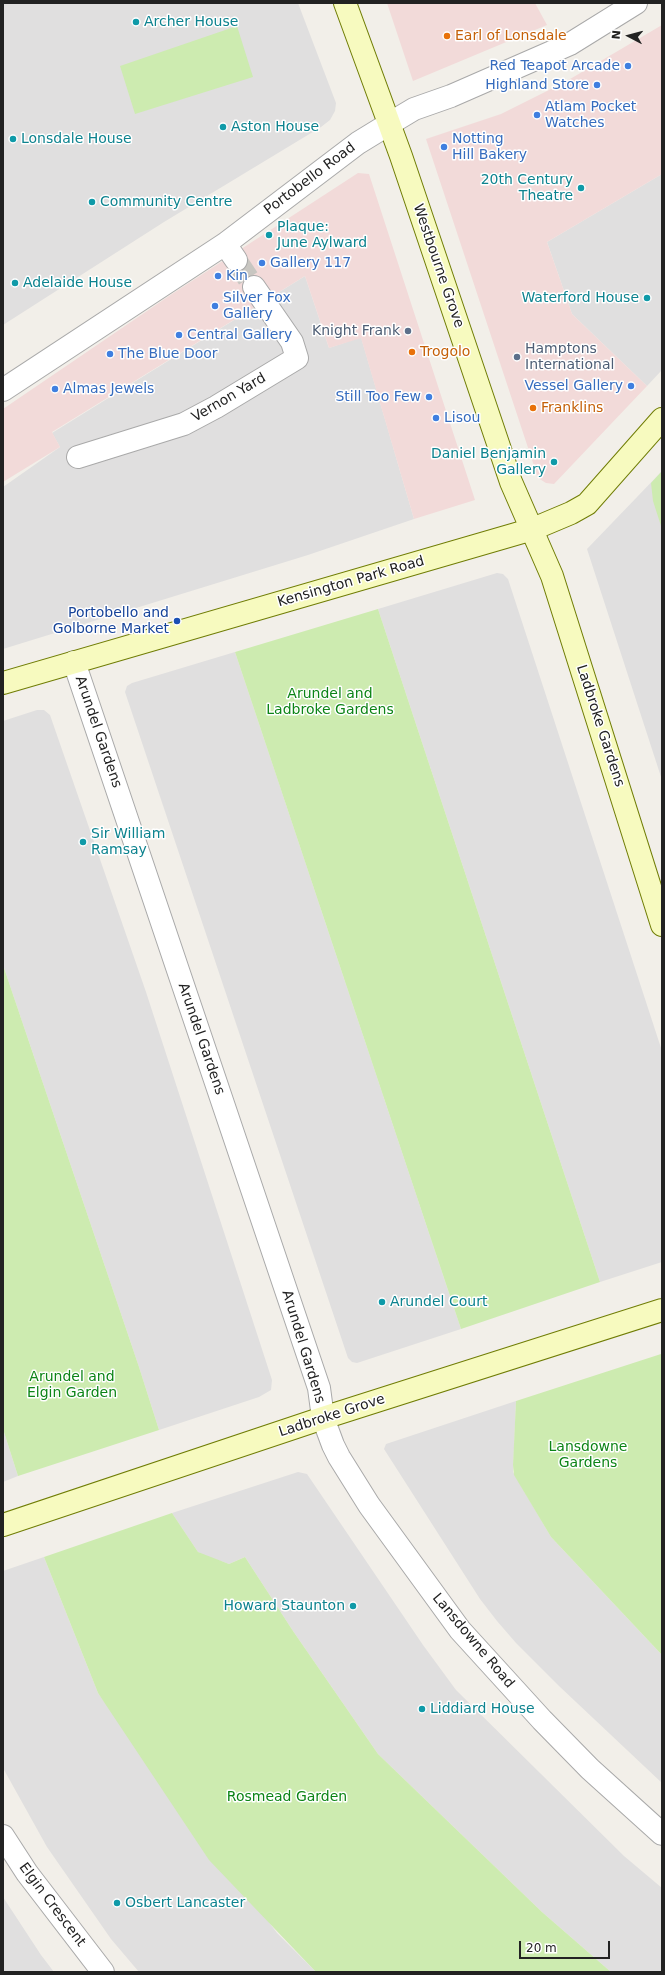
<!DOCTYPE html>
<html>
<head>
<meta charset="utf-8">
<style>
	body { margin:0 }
	#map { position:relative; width:665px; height:1975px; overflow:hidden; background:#f2efe9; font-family:"DejaVu Sans",sans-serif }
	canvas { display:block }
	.frame { position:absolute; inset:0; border:4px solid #222; pointer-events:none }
	.north { position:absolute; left:609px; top:16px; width:40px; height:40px; -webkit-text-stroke:3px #fff; paint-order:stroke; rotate:276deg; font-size:11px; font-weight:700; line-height:16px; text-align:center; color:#222 }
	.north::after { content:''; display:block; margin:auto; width:14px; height:18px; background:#222; clip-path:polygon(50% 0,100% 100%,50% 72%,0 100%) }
	.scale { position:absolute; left:519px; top:1941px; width:91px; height:18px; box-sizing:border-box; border:2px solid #222; border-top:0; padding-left:5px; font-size:12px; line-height:14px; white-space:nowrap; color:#222; -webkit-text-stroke:3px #fff; paint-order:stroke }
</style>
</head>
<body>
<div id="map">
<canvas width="665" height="1975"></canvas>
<div class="frame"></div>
<div class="north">N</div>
<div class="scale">20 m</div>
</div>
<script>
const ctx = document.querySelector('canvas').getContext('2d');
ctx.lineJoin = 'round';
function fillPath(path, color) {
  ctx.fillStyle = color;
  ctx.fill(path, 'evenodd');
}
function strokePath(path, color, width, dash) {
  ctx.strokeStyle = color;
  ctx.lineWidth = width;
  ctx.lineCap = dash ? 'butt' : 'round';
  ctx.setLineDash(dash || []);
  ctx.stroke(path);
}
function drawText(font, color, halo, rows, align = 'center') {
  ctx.font = font + ' "DejaVu Sans",sans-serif';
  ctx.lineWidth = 3;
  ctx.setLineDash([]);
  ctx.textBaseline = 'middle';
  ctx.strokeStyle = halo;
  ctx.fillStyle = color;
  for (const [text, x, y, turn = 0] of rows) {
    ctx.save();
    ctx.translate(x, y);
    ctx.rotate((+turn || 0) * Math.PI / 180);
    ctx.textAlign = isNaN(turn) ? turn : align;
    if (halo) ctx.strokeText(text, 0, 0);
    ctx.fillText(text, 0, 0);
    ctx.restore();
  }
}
fillPath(new Path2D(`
	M3,3H298L336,103L335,111L330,120L321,127L164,222L3,325Z
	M662,174V370L647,386L572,314L547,242Z
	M305,276L329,348L361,337L414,519L308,555L3,649V487L60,447L52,433Z
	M662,471V780L587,549Z
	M497,573L503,574L508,579L662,1051V1262L600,1282L378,609Z
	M235,652L461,1329L357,1363L352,1362L348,1358L125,692L127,686L132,683Z
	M37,710H44L50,715L146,992L272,1380L271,1390L259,1397L159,1430L139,1367L3,965V721Z
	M516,1401L513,1472L551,1537L662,1655V1783L559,1686L516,1643L497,1621L480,1599L384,1449L386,1444Z
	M3,1429L18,1476L3,1482Z
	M298,1472L307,1474L423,1645L456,1690L624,1856L662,1888V1972H611L542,1912L378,1754L293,1631L245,1557L229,1564L203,1555L198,1552L172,1513Z
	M44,1557L98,1693L277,1933L316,1972H139L111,1939L47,1847L3,1768V1571Z
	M3,1897L41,1955L54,1972H3Z`), '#e0dfdf');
fillPath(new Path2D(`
	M387,3H535L547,25L413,81Z
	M662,25V174L547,242L572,314L647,386L554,484L546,483L538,478L426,139L501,114L565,82Z
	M358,173L369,174L475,500L414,519L361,338L329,348L305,276L52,432L60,447L3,482V409L172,294Z`), '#f2dad9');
fillPath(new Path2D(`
	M237,26L253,77L135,114L120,66Z
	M662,471V529L653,501L651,483Z
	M378,609L600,1282L461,1329L235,652Z
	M3,965L139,1367L159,1430L18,1476L3,1429Z
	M661,1354L662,1357V1655L551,1537L514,1475L513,1465L516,1401Z
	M172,1513L198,1552L229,1564L245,1557L293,1631L378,1754L542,1912L611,1972H316L209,1860L98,1693L44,1557Z`), '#cdebb0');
strokePath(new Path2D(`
	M236,260L254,287`), '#c8c6c1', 22, [22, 11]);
const street = new Path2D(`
	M225,244L236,260
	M3,390L225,244L358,143L389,124L414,109L451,96L570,44L636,3
	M78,457L184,424L216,407L297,358L292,342L254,287
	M74,662L319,1388L323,1418L333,1445L339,1457L369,1505L460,1630L542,1720L590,1769L662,1834
	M3,1836L27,1873L103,1972`);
const secondary = new Path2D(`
	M345,3L401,156L511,482L552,576L662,925
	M3,683L533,529L571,513L587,504L662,419
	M3,1525L323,1418L662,1310`);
strokePath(street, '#a9a9a9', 24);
strokePath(secondary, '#707d05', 24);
strokePath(street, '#fff', 22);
strokePath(secondary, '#f7fabf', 22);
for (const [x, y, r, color] of [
	[136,22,4,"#0f9aa8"],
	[447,36,4,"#e8710a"],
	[628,66,4,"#3f7fe0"],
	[597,85,4,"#3f7fe0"],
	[537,115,4,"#3f7fe0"],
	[223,127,4,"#0f9aa8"],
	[13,139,4,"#0f9aa8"],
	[444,147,4,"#3f7fe0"],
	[581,188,4,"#0f9aa8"],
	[92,202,4,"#0f9aa8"],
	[269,235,4,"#0f9aa8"],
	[262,263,4,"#3f7fe0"],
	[218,276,4,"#3f7fe0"],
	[15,283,4,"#0f9aa8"],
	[647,298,4,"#0f9aa8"],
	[215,306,4,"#3f7fe0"],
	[408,331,4,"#5c6f8a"],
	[179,335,4,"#3f7fe0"],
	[412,352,4,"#e8710a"],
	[110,354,4,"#3f7fe0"],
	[517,357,4,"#5c6f8a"],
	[631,386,4,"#3f7fe0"],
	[55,389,4,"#3f7fe0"],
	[429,397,4,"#3f7fe0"],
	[533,408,4,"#e8710a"],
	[436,418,4,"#3f7fe0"],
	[554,462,4,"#0f9aa8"],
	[177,621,4,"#1a4fb4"],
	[83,842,4,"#0f9aa8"],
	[382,1302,4,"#0f9aa8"],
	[353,1606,4,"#0f9aa8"],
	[422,1709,4,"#0f9aa8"],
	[117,1903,4,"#0f9aa8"]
]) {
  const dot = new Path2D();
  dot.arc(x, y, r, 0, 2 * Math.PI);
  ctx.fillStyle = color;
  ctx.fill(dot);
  strokePath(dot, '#fff', 1.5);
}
drawText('14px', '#0d838f', '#fff', [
	["Archer House",144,22],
	["Aston House",231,127],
	["Lonsdale House",21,139],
	["20th Century",573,180,"right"],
	["Theatre",573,196,"right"],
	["Community Centre",100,202],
	["Plaque:",277,227],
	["June Aylward",277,243],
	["Adelaide House",23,283],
	["Waterford House",639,298,"right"],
	["Daniel Benjamin",546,454,"right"],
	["Gallery",546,470,"right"],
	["Sir William",91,834],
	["Ramsay",91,850],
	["Arundel Court",390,1302],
	["Howard Staunton",345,1606,"right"],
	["Liddiard House",430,1709],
	["Osbert Lancaster",125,1903]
], 'left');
drawText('14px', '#c56008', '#fff', [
	["Earl of Lonsdale",455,36],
	["Trogolo",420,352],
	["Franklins",541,408]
], 'left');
drawText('14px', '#366cbe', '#fff', [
	["Red Teapot Arcade",620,66,"right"],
	["Highland Store",589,85,"right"],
	["Atlam Pocket",545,107],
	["Watches",545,123],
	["Notting",452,139],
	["Hill Bakery",452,155],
	["Gallery 117",270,263],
	["Kin",226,276],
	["Silver Fox",223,298],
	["Gallery",223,314],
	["Central Gallery",187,335],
	["The Blue Door",118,354],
	["Vessel Gallery",623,386,"right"],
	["Almas Jewels",63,389],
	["Still Too Few",421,397,"right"],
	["Lisou",444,418]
], 'left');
drawText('14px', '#222', '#fff', [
	["Portobello Road",310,179,-37],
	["Westbourne Grove",438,266,71],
	["Vernon Yard",229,398,-30],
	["Kensington Park Road",351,582,-16],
	["Ladbroke Gardens",600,726,72],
	["Arundel Gardens",98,732,71],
	["Arundel Gardens",201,1039,71],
	["Arundel Gardens",303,1347,73],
	["Ladbroke Grove",332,1416,-18],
	["Lansdowne Road",473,1641,50],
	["Elgin Crescent",52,1905,53]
]);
drawText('14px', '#4e5e75', '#fff', [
	["Knight Frank",400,331],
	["Hamptons",525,349,"left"],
	["International",525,365,"left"]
], 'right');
drawText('14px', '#164399', '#fff', [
	["Portobello and",169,613],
	["Golborne Market",169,629]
], 'right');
drawText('14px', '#0c8416', '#fff', [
	["Arundel and",330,694],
	["Ladbroke Gardens",330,710],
	["Arundel and",72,1377],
	["Elgin Garden",72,1393],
	["Lansdowne",588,1447],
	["Gardens",588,1463],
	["Rosmead Garden",287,1797]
]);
</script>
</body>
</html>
